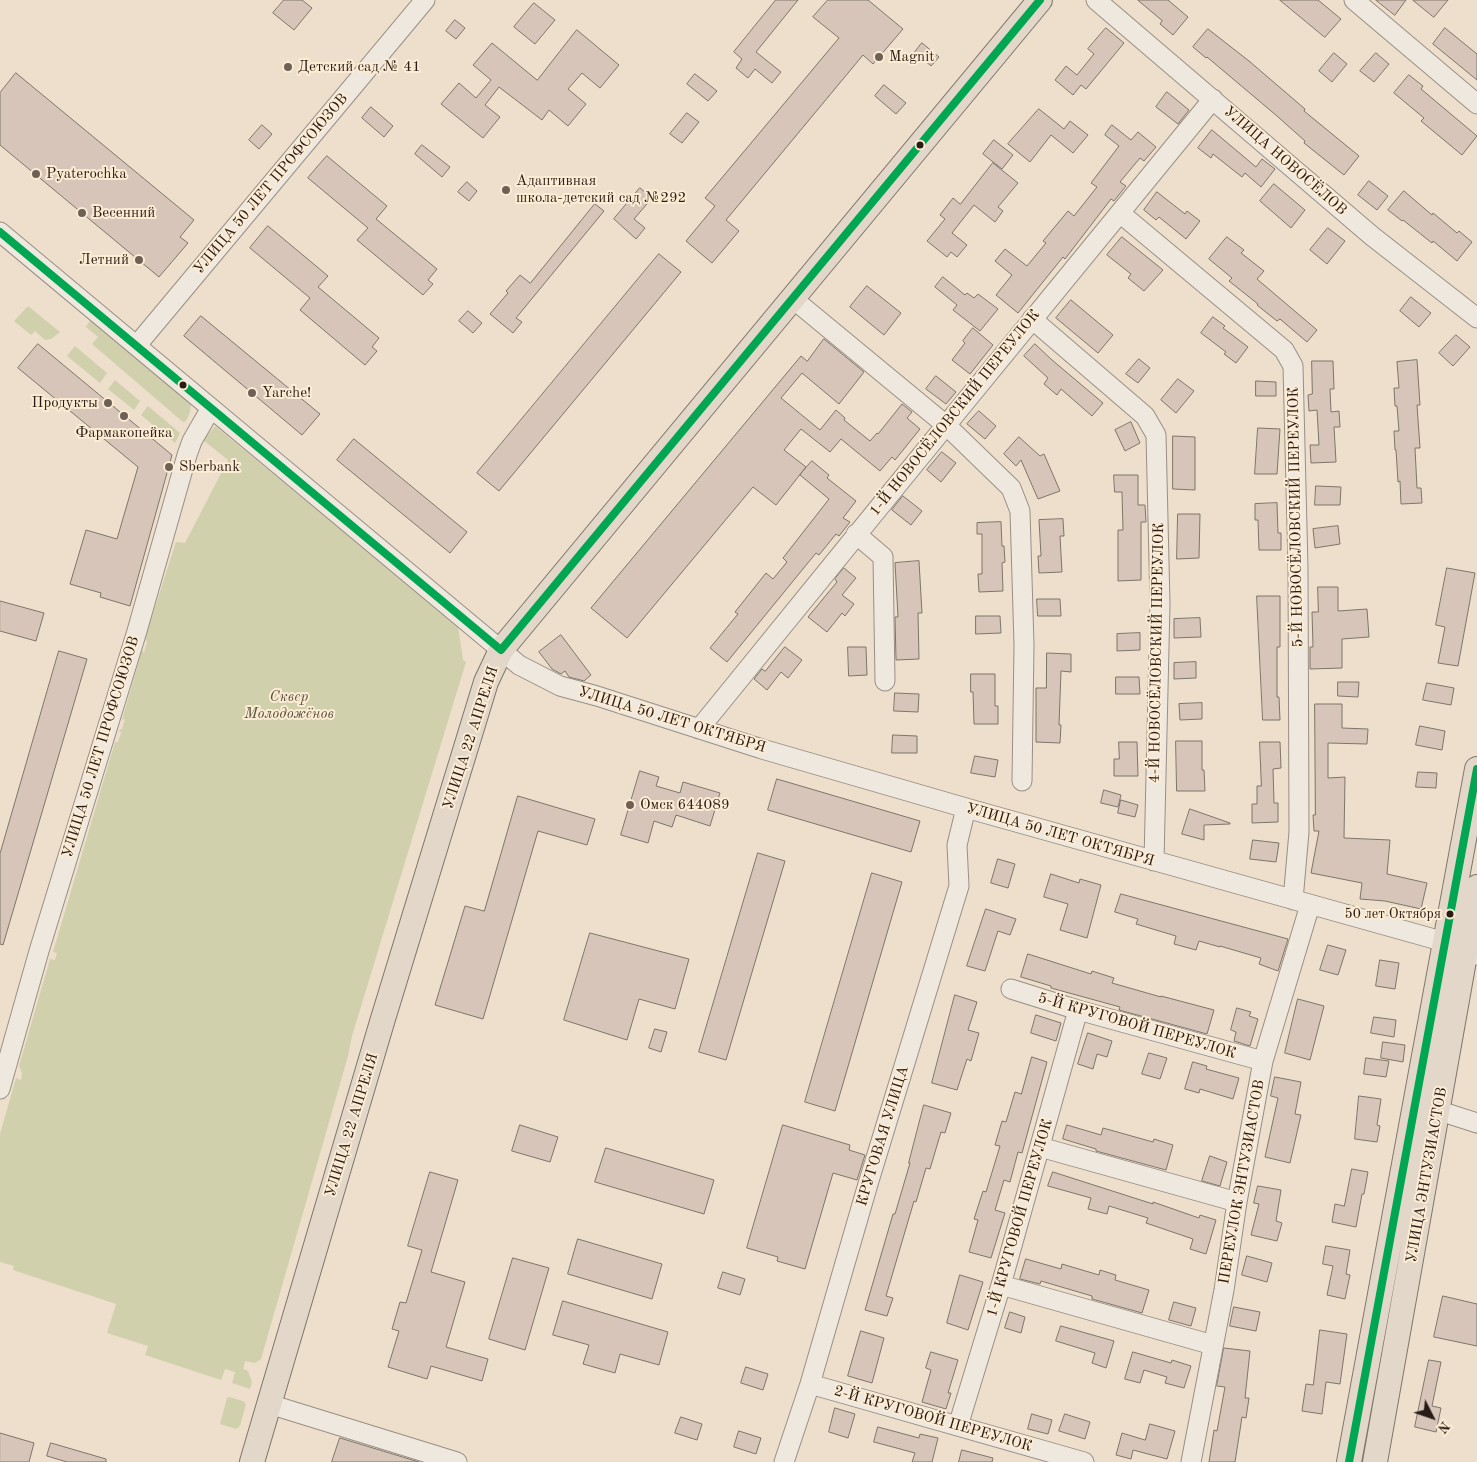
<!DOCTYPE html>
<html>
<head>
<meta charset="utf-8">
<style>
	body { margin:0 }
	#map { position:relative; width:1477px; height:1462px; overflow:hidden; background:#eddfcb; font-family:"Old Standard TT",serif }
	canvas { display:block }
	.north { position:absolute; left:1407px; top:1392px; width:50px; height:50px; -webkit-text-stroke:4px #fcecd4; paint-order:stroke; rotate:131deg; font-size:14px; font-weight:700; line-height:20px; text-align:center; color:#291b16 }
	.north::after { content:''; display:block; margin:auto; width:18px; height:22px; background:#291b16; clip-path:polygon(50% 0,100% 100%,50% 72%,0 100%) }
</style>
</head>
<body>
<div id="map">
<canvas width="1477" height="1462"></canvas>
<div class="north">N</div>
</div>
<script>
const ctx = document.querySelector('canvas').getContext('2d');
ctx.lineJoin = 'round';
function fillPath(path, color) {
  ctx.fillStyle = color;
  ctx.fill(path, 'evenodd');
}
function strokePath(path, color, width, dash) {
  ctx.strokeStyle = color;
  ctx.lineWidth = width;
  ctx.lineCap = dash ? 'butt' : 'round';
  ctx.setLineDash(dash || []);
  ctx.stroke(path);
}
function drawText(font, color, halo, rows, align = 'center') {
  ctx.font = font + ' "Old Standard TT",serif';
  ctx.lineWidth = 4;
  ctx.setLineDash([]);
  ctx.textBaseline = 'middle';
  ctx.strokeStyle = halo;
  ctx.fillStyle = color;
  for (const [text, x, y, turn = 0] of rows) {
    ctx.save();
    ctx.translate(x, y);
    ctx.rotate((+turn || 0) * Math.PI / 180);
    ctx.textAlign = isNaN(turn) ? turn : align;
    if (halo) ctx.strokeText(text, 0, 0);
    ctx.fillText(text, 0, 0);
    ctx.restore();
  }
}
fillPath(new Path2D(`
	M28,306L60,332L51,339L45,340L35,331L31,335L14,321Z
	M91,319L191,404L190,412L186,421L183,422L92,344L98,337L86,327Z
	M75,346L107,373L100,383L67,356Z
	M115,380L140,401L134,410L108,389Z
	M148,406L180,433L175,443L141,415Z
	M215,426L458,626L463,660L466,662L352,1036L348,1056L261,1359L255,1363L245,1361L243,1369L248,1371L252,1382L250,1389L232,1383L235,1372L225,1369L221,1380L145,1355L148,1346L107,1333L116,1304L13,1270L14,1266L0,1262V1134L16,1078L21,1080L22,1073L19,1066L50,959L55,960L57,953L53,952L115,742H118L121,733L119,730L122,729L125,719L122,720L142,650L144,653L147,642L145,638L176,542L185,543L228,460L203,440Z
	M229,1397L243,1401L246,1404L240,1426L236,1429L220,1424L227,1398Z`), '#d0d0ad');
const building = new Path2D(`
	M284,0H302L312,8L294,30L273,13Z
	M776,0H798L756,52L781,72L772,83L755,69L748,78L736,68L742,59L734,52Z
	M828,0H868L903,29L873,64L863,55L726,220L739,231L712,263L686,241L715,206L705,198L839,38L813,17Z
	M1138,0H1168L1188,17L1173,35L1160,24L1162,21Z
	M1280,0H1318L1341,19L1325,37Z
	M1376,0H1406L1395,15Z
	M1413,0H1448L1434,17Z
	M534,3L555,20L535,44L514,27Z
	M455,20L465,28L456,39L446,31Z
	M1106,28L1124,43L1086,89L1081,85L1073,95L1055,80L1066,66L1077,75L1094,54L1088,49Z
	M1445,28L1477,54V80L1433,44Z
	M1208,29L1249,61L1305,109L1304,111L1359,156L1344,175L1304,143L1305,141L1277,116L1207,57L1206,58L1193,47Z
	M577,30L619,65L600,88L582,73L568,89L586,104L568,126L549,110L542,120L499,87L485,105L500,117L483,138L441,104L459,83L476,98L491,80L473,65L492,43L537,80Z
	M922,43L939,57L931,66L915,52Z
	M1334,53L1347,64L1332,82L1319,71Z
	M1376,53L1389,64L1374,82L1360,71Z
	M16,73L194,220L180,237L188,243L159,277L0,145V93Z
	M695,74L717,91L708,101L687,84Z
	M1409,75L1423,86L1421,89L1477,136L1462,155L1421,121L1424,118L1394,93Z
	M884,85L906,103L896,114L875,96Z
	M1167,92L1189,110L1178,124L1156,107Z
	M371,107L393,126L384,137L362,118Z
	M1039,109L1064,129L1070,121L1088,135L1073,153L1051,135L1030,162L1008,144Z
	M687,113L699,122L682,143L670,134Z
	M262,125L272,134L259,149L249,140Z
	M1112,125L1131,140L1138,132L1156,147L1144,161L1140,158L1120,182L1126,186L1114,201L1111,199L1065,259L1063,257L1018,313L996,295L1012,275L995,261L1005,249L1027,266L1046,243L1043,241L1068,211L1074,216L1097,187L1091,183L1119,146L1105,135Z
	M1212,130L1256,167L1262,159L1275,169L1261,187L1245,173L1242,177L1213,154L1211,158L1198,148Z
	M994,140L1013,155L1002,169L983,154Z
	M422,145L450,167L442,177L415,154Z
	M327,156L387,206L376,219L437,269L428,280L433,284L423,295L357,240L368,228L308,178Z
	M993,163L1018,183L998,207L1003,211L995,222L974,205L952,233L967,245L957,257L951,252L947,257L927,241L945,219L940,215L953,198L960,204Z
	M1369,181L1388,196L1377,210L1358,195Z
	M467,182L477,191L469,201L458,192Z
	M1274,184L1305,210L1291,228L1260,201Z
	M640,188L652,198L634,219L645,228L636,239L614,219Z
	M1404,191L1432,215L1433,213L1457,233L1459,231L1472,242L1457,261L1433,241L1432,243L1403,220L1402,221L1388,210Z
	M1157,192L1185,214L1187,211L1200,221L1186,239L1159,217L1156,220L1144,210Z
	M595,204L604,211L516,318L522,322L513,333L490,314L508,293L506,291L520,275L530,283Z
	M268,226L328,276L318,287L379,338L372,347L377,351L365,365L300,310L310,298L250,248Z
	M1328,228L1345,241L1327,264L1310,250Z
	M1122,237L1163,270L1144,291L1128,278L1131,274L1107,255Z
	M1227,237L1244,250L1241,253L1264,271L1257,279L1317,330L1307,342L1280,319L1277,321L1257,305L1258,304L1229,281L1232,278L1209,259Z
	M659,254L681,272L499,491L477,473Z
	M943,277L965,295L967,293L974,298L978,294L998,309L980,331L953,310L957,305L935,287Z
	M867,286L901,313L884,335L850,307Z
	M1411,297L1431,313L1419,327L1400,311Z
	M1071,300L1113,335L1098,353L1056,318Z
	M468,311L482,323L473,333L459,321Z
	M201,316L320,414L302,435L184,336Z
	M1213,317L1225,326L1223,328L1248,347L1236,363L1224,354L1226,352L1201,333Z
	M973,328L993,345L970,374L952,360L965,343L963,341Z
	M1456,335L1470,347L1453,366L1439,353Z
	M824,339L864,372L839,404L802,373L781,398L820,430L836,410L845,418L844,420L870,441L877,433L878,434L902,404L912,412L907,418L920,429L895,460L892,457L880,471L841,439L830,452L801,429L784,450L806,467L776,505L753,487L627,638L591,608L801,356L807,361Z
	M38,344L172,455L130,606L100,597L101,593L70,584L86,530L117,539L138,467L18,368Z
	M1035,344L1052,360L1103,403L1092,416L1061,389L1057,395L1044,384L1048,378L1024,356Z
	M1139,359L1150,368L1138,383L1126,374Z
	M1417,360L1420,405H1417L1420,448H1415L1417,488H1421L1422,503L1401,504L1400,481L1398,482L1396,450H1395L1394,431H1399L1397,406H1395L1394,388H1399L1397,362Z
	M1312,361H1333L1334,389H1330L1331,412L1339,411L1340,427H1334L1336,462L1311,463L1310,445H1319L1317,410L1309,411L1308,395L1312,394Z
	M936,376L956,392L946,404L926,389Z
	M1178,379L1194,391L1176,413L1161,400Z
	M1256,381L1276,382V396H1256Z
	M979,411L996,426L985,439L967,424Z
	M1131,422L1140,443L1125,451L1115,430Z
	M1258,428L1280,429L1277,474H1255Z
	M1173,436L1195,437V490L1173,489Z
	M1019,437L1040,456L1044,454L1060,491L1038,499L1021,460L1016,466L1004,454Z
	M354,439L467,532L450,553L337,460Z
	M942,452L956,463L941,482L927,470Z
	M812,461L829,475L827,478L856,501L843,518L850,522L839,536L836,534L819,555L816,553L727,662L710,648L738,614L735,612L766,573L773,579L787,562L783,558L829,499L800,475Z
	M1114,475H1138V505H1145L1146,522H1141V580L1118,581V530H1123L1122,492H1115Z
	M1316,486L1341,487L1340,505H1315Z
	M903,496L922,511L911,525L892,510Z
	M1277,503L1278,533H1281V550H1259L1258,520H1255V504Z
	M1178,514H1200L1199,558L1177,559Z
	M1063,519L1064,536H1060L1062,572L1039,573L1038,556H1041L1039,520Z
	M1001,522L1002,546H1004L1005,562L1002,563L1003,591L979,592L978,574H982V534H977V523Z
	M1338,526L1340,544L1315,548L1313,529Z
	M919,561L922,613H918L919,659L896,660L895,617H898L895,563Z
	M844,568L856,578L842,595L854,604L845,616L842,613L827,632L808,617L837,582L835,579Z
	M1447,568L1475,573L1458,666L1438,663L1445,627L1436,625Z
	M1318,587H1338V611L1367,609L1369,637L1342,639V668L1310,669V647H1313L1312,612H1318Z
	M1257,596H1280V647H1277V697H1279L1280,720H1263Z
	M1037,599H1060L1061,616H1038Z
	M0,601L44,613L36,641L0,631Z
	M976,616H1000L1001,633L976,634Z
	M1200,618L1201,637L1174,638V619Z
	M1140,633V650L1117,651V634Z
	M561,635L591,675L584,681L569,677L565,671L561,674L552,669L539,652Z
	M785,647L802,660L788,678L781,672L767,690L754,679L762,669L765,671Z
	M848,647H866L867,675L849,676Z
	M59,651L87,659L3,945L0,944V854Z
	M1047,653L1071,654V672L1061,671L1059,725H1061L1060,743L1036,742V688H1046Z
	M1196,662V678L1174,679V663Z
	M971,674H995V706H998V724H974L973,692H971Z
	M1116,677H1139L1140,694H1116Z
	M1338,682H1359L1358,697L1338,696Z
	M1427,683L1454,688L1451,705L1423,700Z
	M895,693L919,694L918,712L894,711Z
	M1202,703V719L1180,720L1179,704Z
	M1315,704H1342V728L1368,729L1367,744L1328,743V778L1345,777L1344,838L1390,840L1387,874L1427,883L1421,909L1385,901L1360,899L1362,883L1311,873L1319,831H1314L1313,815H1315Z
	M1420,726L1445,731L1442,750L1416,745Z
	M893,735L917,736V753H892Z
	M1176,741H1202V770H1204L1205,791H1177Z
	M1119,742H1137L1138,776H1114V759H1119Z
	M1260,742H1280L1281,768L1273,769L1274,803H1278V822L1252,823V804H1257V786H1261Z
	M975,756L998,760L995,777L971,773Z
	M640,771L659,777L656,786L680,793L683,782L720,793L710,826L676,815L672,827L654,821L648,843L621,835Z
	M1418,772L1437,773L1436,788L1416,787Z
	M777,779L920,821L911,852L768,810Z
	M1104,790L1121,795L1118,807L1101,803Z
	M518,796L595,819L587,845L538,831L483,1019L435,1005L465,906L484,911Z
	M1121,800L1138,805L1135,817L1118,813Z
	M1190,809L1230,823V824L1204,825V840L1182,834Z
	M1253,840L1279,843L1276,862L1250,859Z
	M758,853L785,861L726,1060L699,1052Z
	M998,859L1015,864L1008,888L991,883Z
	M872,873L902,882L835,1111L805,1102Z
	M1051,874L1079,883L1080,879L1101,885L1087,938L1060,930L1068,904L1044,897Z
	M1121,894L1288,939L1278,971L1259,964L1261,958L1220,946V947L1199,941L1196,950L1174,944L1176,936L1136,924L1138,919L1115,912Z
	M986,909L1016,919L1010,935L998,931L985,971L967,966Z
	M590,933L689,959L675,1009L639,999L627,1040L564,1020Z
	M1328,945L1346,950L1338,975L1320,970Z
	M1028,954L1091,974L1092,971L1114,978L1112,983L1161,997V996L1214,1010L1207,1034L1119,1010L1120,1007L1051,988V986L1021,977Z
	M1380,960L1399,963L1395,989L1376,986Z
	M955,995L977,1002L968,1030L979,1033L971,1061L967,1059L957,1090L932,1083Z
	M1298,999L1324,1006L1310,1060L1285,1053Z
	M1237,1008L1251,1012L1249,1016L1258,1019L1250,1046L1234,1041L1236,1032L1231,1030Z
	M1036,1015L1061,1023L1056,1041L1031,1033Z
	M1374,1017L1396,1020L1394,1037L1371,1033Z
	M655,1029L667,1032L661,1052L649,1048Z
	M1088,1033L1112,1041L1107,1057L1097,1054L1093,1069L1078,1064Z
	M1383,1042L1405,1045L1403,1062L1381,1058Z
	M1149,1053L1167,1058L1160,1079L1142,1074Z
	M1032,1057L1047,1062L1022,1153L1018,1152L1010,1182L1004,1180L995,1210L1005,1213L991,1258L969,1252L978,1220L974,1219L983,1191L986,1192L1000,1146L995,1145L1002,1121L1006,1122L1015,1092L1021,1094Z
	M1366,1058L1389,1061L1386,1077L1364,1074Z
	M1193,1062L1207,1066L1206,1069L1239,1078L1233,1099L1200,1089L1199,1093L1185,1089Z
	M1275,1077L1301,1082L1295,1114L1301,1115L1290,1163L1265,1157L1278,1098L1271,1096Z
	M1359,1096L1381,1099L1377,1125L1380,1126L1377,1142L1355,1139Z
	M924,1105L951,1113L945,1133L941,1132L930,1169L926,1168L916,1202L914,1201L886,1296L893,1298L887,1316L865,1310L893,1214H895L910,1163H909Z
	M520,1125L558,1137L550,1162L512,1151Z
	M783,1125L850,1145L849,1150L865,1155L857,1180L833,1173L805,1269L777,1261L778,1257L747,1248Z
	M1067,1125L1101,1135L1103,1128L1153,1142L1154,1139L1173,1145L1166,1170L1096,1151V1149L1063,1139Z
	M606,1148L714,1180L704,1214L595,1182Z
	M1210,1156L1227,1162L1220,1186L1202,1181Z
	M1352,1169L1368,1172L1364,1194H1362L1356,1227L1332,1222L1335,1204L1344,1206Z
	M430,1172L458,1180L431,1272L465,1282L446,1347L488,1359L482,1381L431,1366L427,1379L388,1367L399,1331L392,1329L400,1302L406,1303L422,1250L408,1246Z
	M1053,1172L1153,1204V1202L1199,1218L1200,1215L1216,1220L1206,1254L1190,1249L1193,1239L1146,1223L1148,1218L1109,1206L1107,1214L1088,1209L1091,1198L1048,1186Z
	M1258,1186L1281,1190L1276,1221L1282,1223L1277,1241L1251,1235L1259,1204L1254,1203Z
	M578,1239L662,1264L652,1299L568,1274Z
	M1326,1246L1350,1250L1346,1274L1350,1275L1345,1299L1327,1295L1333,1266L1323,1264Z
	M1247,1256L1272,1263L1267,1282L1242,1275Z
	M513,1258L549,1268L525,1350L489,1339Z
	M1026,1259L1061,1269L1062,1264L1099,1275L1100,1270L1116,1275L1115,1280L1149,1290L1142,1313L1092,1299V1296L1041,1281L1040,1284L1020,1279Z
	M723,1272L745,1279L740,1295L718,1288Z
	M960,1275L983,1282L968,1330L947,1323Z
	M1443,1296L1477,1304V1346L1434,1337Z
	M563,1301L668,1332L659,1365L620,1354L615,1373L583,1364L589,1345L553,1335Z
	M1174,1302L1196,1308L1191,1326L1169,1320Z
	M1234,1307L1260,1312L1256,1331L1230,1326Z
	M1010,1312L1025,1317L1021,1333L1005,1328Z
	M1061,1326L1114,1341L1106,1368L1092,1363L1095,1353L1056,1341Z
	M1320,1330L1347,1334L1340,1384L1326,1382L1322,1414L1302,1411L1306,1384L1313,1385Z
	M861,1331L884,1338L872,1383L848,1376Z
	M1224,1348L1250,1351L1245,1398H1249L1246,1418L1242,1417L1235,1462H1209L1214,1430L1217,1431L1225,1387L1217,1386Z
	M931,1352L958,1360L948,1393H951L946,1409L922,1402L931,1370L926,1368Z
	M1133,1352L1171,1363L1172,1360L1191,1366L1184,1388L1165,1383L1167,1377L1144,1370L1140,1383L1125,1379Z
	M1429,1360L1441,1362L1432,1406L1441,1408L1436,1432L1415,1427Z
	M746,1367L768,1374L763,1390L741,1383Z
	M835,1408L855,1414L848,1438L829,1432Z
	M1032,1414L1052,1420L1048,1434L1028,1429Z
	M1065,1414L1090,1422L1085,1439L1059,1431Z
	M681,1417L702,1424L697,1440L675,1433Z
	M1150,1424L1175,1431L1167,1459L1133,1450L1131,1459L1116,1455L1122,1433L1145,1440Z
	M878,1427L919,1438L920,1434L938,1438L932,1462H912L915,1453L874,1442Z
	M739,1431L761,1438L756,1454L734,1447Z
	M0,1433L34,1443L29,1462H0Z
	M340,1438L419,1462H332Z
	M51,1443L106,1459V1462H67L47,1456Z
	M962,1450L993,1458L992,1462H959Z`);
fillPath(building, '#d6c5b8');
strokePath(building, '#7e756b', 1);
const minor = new Path2D(`
	M1096,0L1372,236L1477,318
	M1354,0L1477,104
	M1120,213L1284,350L1293,366L1298,568L1299,832L1293,900
	M0,232L519,665L560,686L597,696L762,749L966,808L1445,942L1465,952L1477,955
	M792,298L947,426L1011,488L1020,511L1024,645L1022,781
	M1032,319L1145,416L1156,435L1160,604L1154,861
	M137,345L425,0
	M856,534L883,557L885,681
	M699,729C869,518 1042,309 1213,99
	M1011,989L1078,1010L1263,1061
	M0,1089L39,951L137,631L187,455L192,441L211,408
	M1424,1106L1477,1123
	M1040,1147L1237,1202
	M1001,1285L1213,1345
	M810,1384L1084,1462
	M269,1404L457,1462
	M958,1426L1001,1285L1078,1010
	M784,1462L810,1384L868,1184L959,886L957,845L966,808
	M1191,1462L1224,1290L1237,1202L1263,1061L1310,905`);
const major = new Path2D(`
	M252,1462L382,1022L486,682L501,650L1040,0
	M1349,1462L1477,769
	M1375,1462L1477,887`);
strokePath(minor, '#998f84', 21);
strokePath(major, '#7e756b', 26);
strokePath(minor, '#efe8de', 19);
strokePath(major, '#e2d7c8', 24);
strokePath(new Path2D(`
	M0,232L501,650
	M501,650L1040,0
	M1349,1462L1477,769`), '#00a651', 8);
for (const [x, y, r, color] of [
	[879,57,5,"#6e6055"],
	[288,67,5,"#6e6055"],
	[920,145,4.5,"#291b16"],
	[36,174,5,"#6e6055"],
	[506,190,5,"#6e6055"],
	[82,213,5,"#6e6055"],
	[139,260,5,"#6e6055"],
	[183,385,4.5,"#291b16"],
	[252,393,5,"#6e6055"],
	[108,403,5,"#6e6055"],
	[124,416,5,"#6e6055"],
	[169,467,5,"#6e6055"],
	[630,805,5,"#6e6055"],
	[1450,914,4.5,"#291b16"]
]) {
  const dot = new Path2D();
  dot.arc(x, y, r, 0, 2 * Math.PI);
  ctx.fillStyle = color;
  ctx.fill(dot);
  strokePath(dot, '#fcecd4', 2);
}
drawText('14px', '#291b16', '#fcecd4', [
	["50 лет Октября",1441,914]
], 'right');
drawText('15px', '#291b16', '#fcecd4', [
	["Magnit",889,57],
	["Детский сад № 41",298,67],
	["Pyaterochka",46,174],
	["Адаптивная",516,181],
	["школа-детский сад №292",516,198],
	["Весенний",92,213],
	["Летний",129,260,"right"],
	["Yarche!",262,393],
	["Продукты",98,403,"right"],
	["Фармакопейка",124,433,"center"],
	["Sberbank",179,467],
	["Омск 644089",640,805]
], 'left');
drawText('15px', '#291b16', '#fcecd4', [
	["УЛИЦА НОВОСЁЛОВ",1285,161,41],
	["УЛИЦА 50 ЛЕТ ПРОФСОЮЗОВ",271,184,-50],
	["1-Й НОВОСЁЛОВСКИЙ ПЕРЕУЛОК",955,413,-51],
	["5-Й НОВОСЁЛОВСКИЙ ПЕРЕУЛОК",1296,517,-91],
	["4-Й НОВОСЁЛОВСКИЙ ПЕРЕУЛОК",1157,653,-89],
	["УЛИЦА 50 ЛЕТ ОКТЯБРЯ",672,720,17],
	["УЛИЦА 22 АПРЕЛЯ",471,738,-72],
	["УЛИЦА 50 ЛЕТ ПРОФСОЮЗОВ",101,747,-73],
	["УЛИЦА 50 ЛЕТ ОКТЯБРЯ",1060,835,16],
	["5-Й КРУГОВОЙ ПЕРЕУЛОК",1137,1026,16],
	["УЛИЦА 22 АПРЕЛЯ",352,1125,-73],
	["КРУГОВАЯ УЛИЦА",883,1136,-73],
	["УЛИЦА ЭНТУЗИАСТОВ",1427,1175,-80],
	["ПЕРЕУЛОК ЭНТУЗИАСТОВ",1242,1182,-80],
	["1-Й КРУГОВОЙ ПЕРЕУЛОК",1020,1218,-74],
	["2-Й КРУГОВОЙ ПЕРЕУЛОК",933,1419,16]
]);
drawText('italic 15px', '#544e3c', '#fcecd4', [
	["Сквер",289,697],
	["Молодожёнов",289,714]
]);
</script>
</body>
</html>
